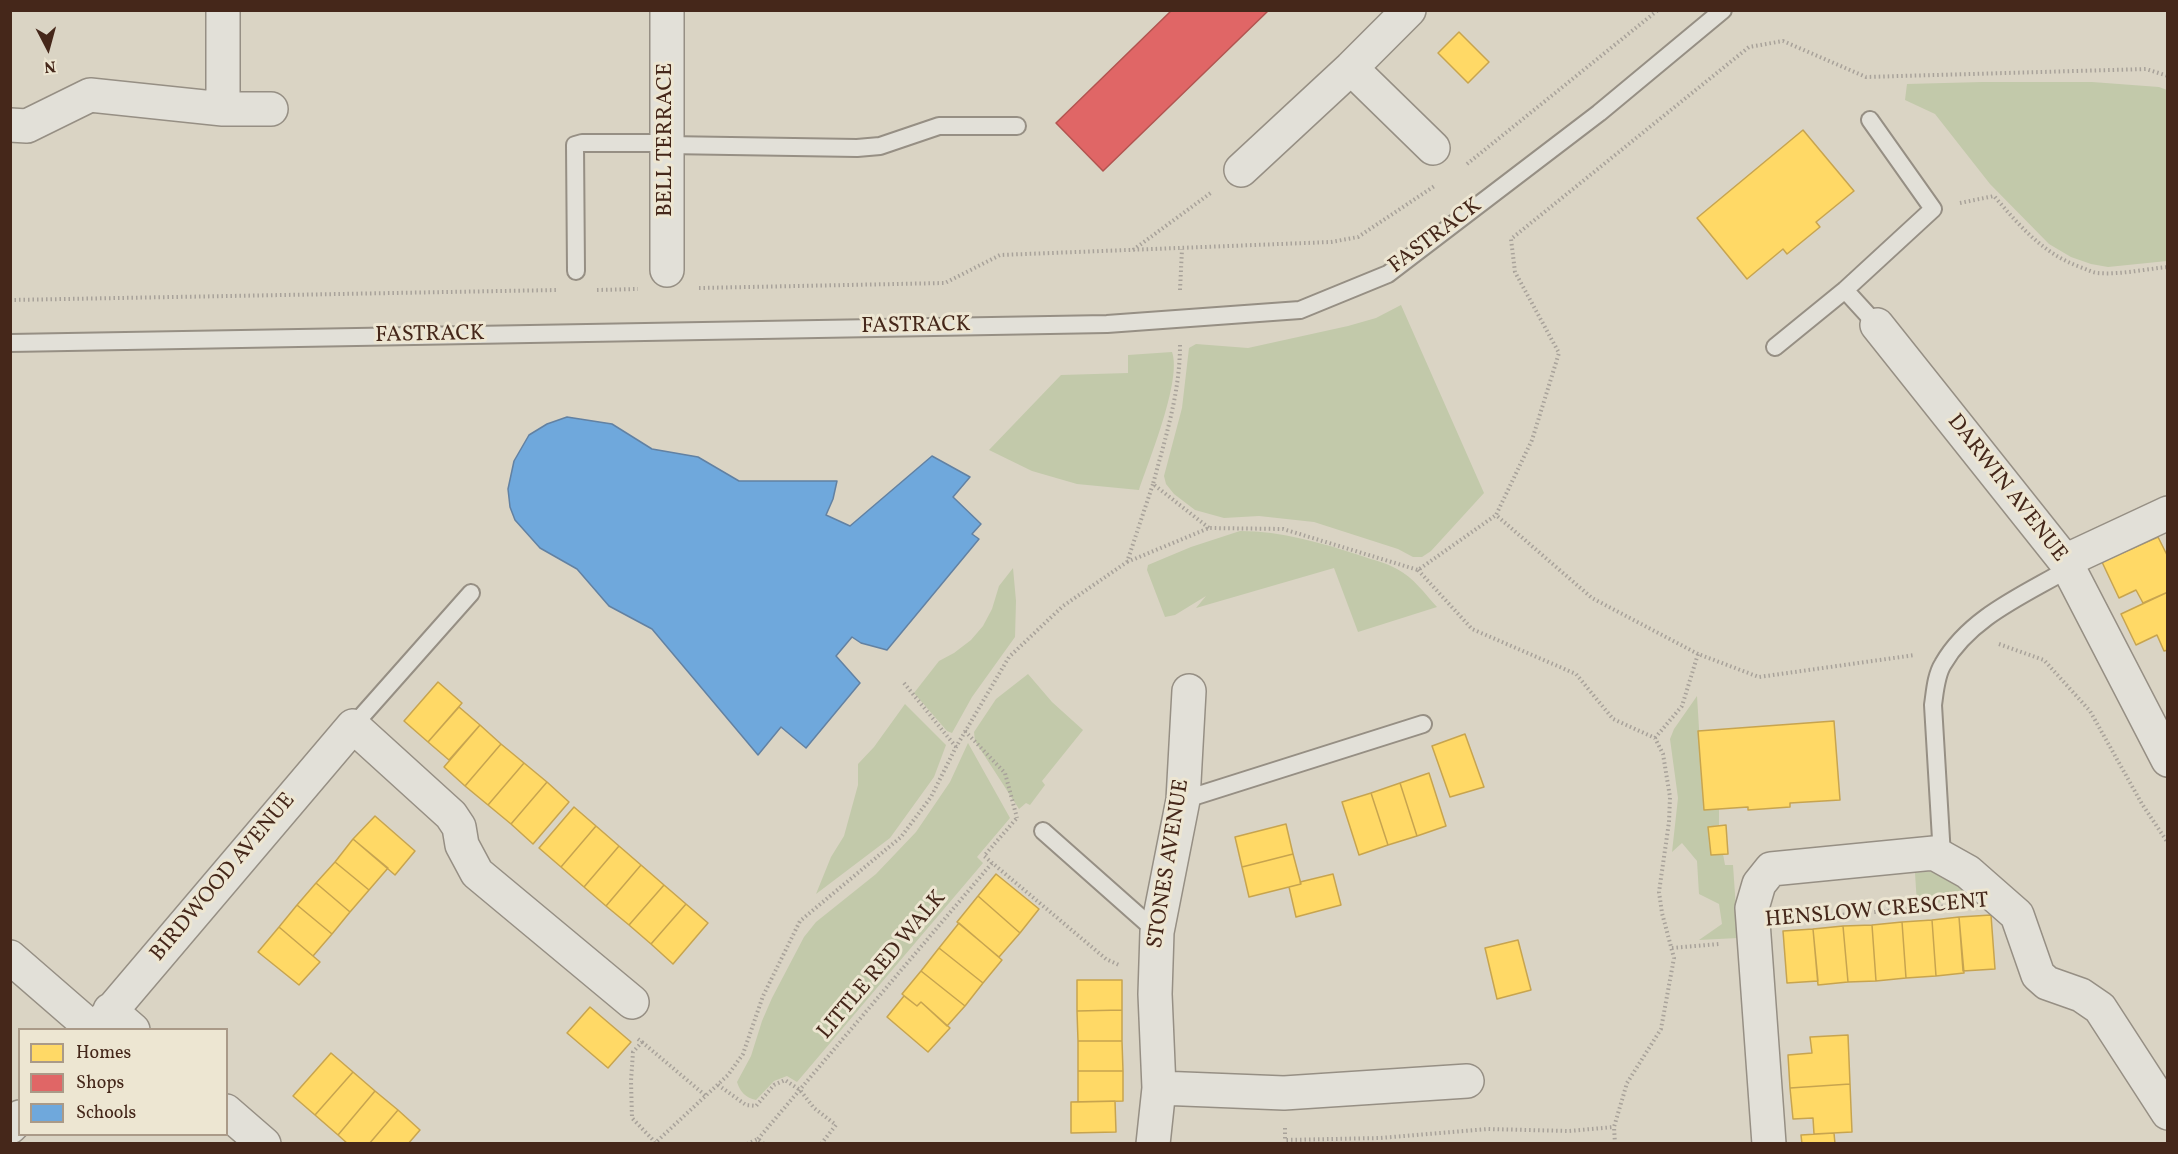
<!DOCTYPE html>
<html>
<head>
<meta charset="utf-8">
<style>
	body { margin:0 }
	#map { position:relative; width:2178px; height:1154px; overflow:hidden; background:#dad4c4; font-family:Vollkorn,serif }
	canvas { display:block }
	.frame { position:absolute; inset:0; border:12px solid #45271a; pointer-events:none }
	.legend { position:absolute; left:18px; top:1028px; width:210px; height:108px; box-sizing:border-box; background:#ede6d2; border:2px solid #aa9a88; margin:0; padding:8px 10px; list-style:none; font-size:18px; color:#45271a }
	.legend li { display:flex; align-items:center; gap:12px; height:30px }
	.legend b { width:30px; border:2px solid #aa9a88 }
	.north { position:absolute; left:18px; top:18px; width:60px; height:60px; -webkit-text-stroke:4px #ede6d2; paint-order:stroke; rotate:174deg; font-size:16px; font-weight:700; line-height:24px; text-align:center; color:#45271a }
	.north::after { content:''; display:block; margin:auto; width:21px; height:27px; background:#45271a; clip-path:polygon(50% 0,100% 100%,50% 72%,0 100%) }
</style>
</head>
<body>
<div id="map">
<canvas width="2178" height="1154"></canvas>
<div class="frame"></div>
<ul class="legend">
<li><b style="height:16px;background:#ffd966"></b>Homes</li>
<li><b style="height:16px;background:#e06666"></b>Shops</li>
<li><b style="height:16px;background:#6fa8dc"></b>Schools</li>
</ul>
<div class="north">N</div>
</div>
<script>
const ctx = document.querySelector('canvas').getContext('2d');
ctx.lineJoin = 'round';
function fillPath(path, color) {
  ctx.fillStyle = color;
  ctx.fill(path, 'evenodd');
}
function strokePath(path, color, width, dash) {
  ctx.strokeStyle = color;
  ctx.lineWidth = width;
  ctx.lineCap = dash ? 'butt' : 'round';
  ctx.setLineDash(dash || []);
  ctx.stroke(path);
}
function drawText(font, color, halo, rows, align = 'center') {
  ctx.font = font + ' Vollkorn,serif';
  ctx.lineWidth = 6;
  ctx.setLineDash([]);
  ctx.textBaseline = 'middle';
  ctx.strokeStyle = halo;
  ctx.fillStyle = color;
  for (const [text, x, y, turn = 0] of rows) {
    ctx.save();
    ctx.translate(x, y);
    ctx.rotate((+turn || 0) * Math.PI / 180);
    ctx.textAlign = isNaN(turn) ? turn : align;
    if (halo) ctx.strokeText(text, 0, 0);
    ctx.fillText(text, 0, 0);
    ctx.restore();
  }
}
fillPath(new Path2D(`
	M1982,82H2092L2159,87L2167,90V261L2108,267L2091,264L2071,257L2049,244L1990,184L1935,114L1905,100L1907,84Z
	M1401,305L1484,493L1431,551L1422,557H1413L1398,549L1314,522L1259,516L1224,518L1195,510L1174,494L1166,484L1164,476L1182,408L1189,348L1196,344L1248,348L1348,326L1376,318Z
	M1172,352C1182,380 1149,460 1139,490L1077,484L1032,471L989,450L1061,375L1128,373V355Z
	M1240,531C1282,531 1322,543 1362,556C1373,560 1387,563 1397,569C1413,577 1425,594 1437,607L1358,632L1334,568L1196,608L1206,596L1175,615L1165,617L1147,570L1148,565L1191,547Z
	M1013,568L1016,601L1015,637L972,697L952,733L947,731L914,693L939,661L954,653L971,640L983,626L992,609L999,586Z
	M1028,674L1052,702L1083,730L1042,781L1045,785L1030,805L1026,803L1019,809L975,741L974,732L996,699Z
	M1697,696L1704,809H1719V825L1708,827L1711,855L1723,854L1725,865H1733L1738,938L1699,940L1722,924L1719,904L1699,894L1697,861L1682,843L1672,852L1678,798L1670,739L1674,729Z
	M905,704L946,745L934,777L890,838L816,894L831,857L844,836L858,785V764L874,747Z
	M968,743L1010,818L977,857L983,863L797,1082L787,1076L774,1081L756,1100C746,1098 740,1092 737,1082L751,1056L762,1021L772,998L804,937L816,922L876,874L916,832L950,782Z
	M1935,871L1946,875L1975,900L1917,904L1915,873Z`), '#c2c9aa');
const homes = new Path2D(`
	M1459,32L1489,62L1468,83L1438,53Z
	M1803,130L1854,191L1816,222L1820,227L1787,254L1783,249L1747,279L1697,218Z
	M2158,537L2168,557V592L2143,603L2136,590L2119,598L2102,562Z
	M2168,592V650L2164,651L2157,635L2136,645L2121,614Z
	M438,682L462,703L428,742L404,721Z
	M459,707L480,725L449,760L428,742Z
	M1834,721L1840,800L1790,803V807L1748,810V807L1704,810L1698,731Z
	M480,725L501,744L465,786L444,767Z
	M1465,734L1484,787L1450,797L1432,746Z
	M501,744L524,763L488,805L465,786Z
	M524,763L547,782L511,824L488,805Z
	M1429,773L1446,826L1417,836L1400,783Z
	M547,782L569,802L533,844L511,824Z
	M1400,783L1417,836L1388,845L1371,793Z
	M1371,793L1388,845L1359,855L1342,802Z
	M574,807L596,826L561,867L539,848Z
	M375,816L415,851L395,875L353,839Z
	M1286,824L1293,854L1242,867L1235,837Z
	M1726,825L1728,854L1711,855L1708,827Z
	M596,826L619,846L584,887L561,867Z
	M353,839L388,868L369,890L335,862Z
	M619,846L641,865L606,906L584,887Z
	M1293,854L1301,884L1249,897L1242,867Z
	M335,862L369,890L350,912L316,883Z
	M641,865L664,885L629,925L606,906Z
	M996,874L1039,909L1020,933L978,896Z
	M1333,874L1341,905L1296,917L1289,887L1301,884L1300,882Z
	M316,883L350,912L332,934L297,905Z
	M664,885L686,904L651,944L629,925Z
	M978,896L1020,933L999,957L957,922Z
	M686,904L708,923L673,964L651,944Z
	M297,905L332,934L313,956L279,927Z
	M1991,915L1995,969L1963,971L1959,917Z
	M1959,917L1964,973L1936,976L1932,920Z
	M1932,920L1936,976L1906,978L1902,922Z
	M1902,922L1906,978L1876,981L1872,925Z
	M959,923L1002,960L983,983L939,948Z
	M1872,925L1876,981L1848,982L1843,926Z
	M1843,926L1848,982L1818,985L1813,929Z
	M279,927L320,962L299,985L258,952Z
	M1813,929L1818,981L1787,983L1783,931Z
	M1518,940L1531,990L1497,999L1485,948Z
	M939,948L983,983L965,1006L921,971Z
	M921,971L965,1006L947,1026L921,1002L917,1006L902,994Z
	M1077,980H1122V1010L1077,1011Z
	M904,996L917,1006L921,1002L950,1028L928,1052L887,1017Z
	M590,1007L631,1042L608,1068L567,1033Z
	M1122,1010V1041H1078L1077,1011Z
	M1848,1035L1850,1084L1790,1088L1788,1055L1812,1053L1810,1037Z
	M1078,1041H1122L1123,1071H1078Z
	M331,1053L353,1072L315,1115L293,1096Z
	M1078,1071H1123V1101L1078,1102Z
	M353,1072L375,1091L338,1135L315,1115Z
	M1850,1084L1852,1132L1814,1134L1813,1118L1793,1119L1790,1088Z
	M375,1091L398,1110L369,1144H348L338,1135Z
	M1115,1101L1116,1132L1071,1133V1102Z
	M398,1110L420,1130L408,1144H369Z
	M1834,1133L1835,1144H1802L1801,1135Z`);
fillPath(homes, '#ffd966');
strokePath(homes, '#c7a44f', 1.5);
const shops = new Path2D(`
	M1172,10H1269L1103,171L1056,123Z`);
fillPath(shops, '#e06666');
strokePath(shops, '#b2534f', 1.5);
const schools = new Path2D(`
	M567,417L612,424L652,449L698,457L739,481H837L833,499L826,515L850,526L932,456L970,477L953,497L981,524L972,534L979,539L887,650L861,643L852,637L836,656L860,683L806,748L781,727L758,755L652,629L609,606L577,569L540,548L515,520L510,507L508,489L514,461L529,435L547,424Z`);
fillPath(schools, '#6fa8dc');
strokePath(schools, '#6281a2', 1.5);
const service = new Path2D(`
	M667,145L857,148L880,146L939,126H1017
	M576,271L575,145L582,143H667
	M1845,290L1877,325
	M10,343L1107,324L1300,310L1388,274L1599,113L1723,10
	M1775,347L1845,290L1933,209L1870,120
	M353,726L471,593
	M1183,800L1423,724
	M1043,831L1157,932
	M1942,856L1933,705C1935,691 1936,675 1943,664C1970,617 2024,595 2068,569`);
const minor = new Path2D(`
	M223,10V109
	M667,10V270
	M1351,68L1433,148
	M10,125L27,126L90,95L223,109H271
	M1241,170L1351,68L1409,10
	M1877,325L2065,561L2168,760
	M2065,561L2168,513
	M10,957L94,1030
	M110,1010L133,1030
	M95,1030L353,726L451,815L459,827L462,845L477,873L632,1002
	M1159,1088L1284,1093L1467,1081
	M226,1111L264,1144
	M10,1127L20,1117
	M1153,1144L1159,1088L1155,994L1157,932L1183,800L1189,691
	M1769,1144L1752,908L1759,884L1771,869L1934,853L1968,872L2017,915L2038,975L2047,983L2081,995L2100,1008L2168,1113`);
strokePath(service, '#968f84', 20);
strokePath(minor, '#968f84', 36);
strokePath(new Path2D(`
	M1467,164L1658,10
	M1960,203L1994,196C2020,226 2042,253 2080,267C2086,269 2091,272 2097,273C2120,275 2145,269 2168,267
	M1133,250L1212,192
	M699,288L945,283L1000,255L1331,242L1358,237L1436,185
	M597,290L638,289
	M1180,290L1182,249
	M10,300L557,290
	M1180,345C1180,393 1165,439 1153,484L1209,528
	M1127,562L1209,528L1283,529L1418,570L1496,515
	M1418,570L1472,629L1576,674L1613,719L1655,738L1663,754L1670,797L1669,822L1659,892L1662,913L1674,958L1661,1029L1627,1083L1614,1127L1615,1144
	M1999,644L2044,660L2090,711L2142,804L2168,843
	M1698,654L1592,598L1496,515L1532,440L1559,353L1515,272L1511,239L1749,47L1783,41L1866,77L2146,69L2168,76
	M904,683L956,747
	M965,731L1005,773L1017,818
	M1655,738L1682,706L1698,654L1759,677L1915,655
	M1016,819L984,856L1106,959L1119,965
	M1789,919L1949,906
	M1672,948L1719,944
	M638,1039L642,1042L633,1052L631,1081L632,1118L655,1142
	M642,1042L706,1096
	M718,1085L746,1105L756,1106L774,1085L785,1080L800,1090L814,1108L836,1125L821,1144
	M1285,1128V1140L1380,1138L1488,1129L1569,1131L1614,1127
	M758,1139L992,863
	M654,1144L728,1075L743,1054L763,996L800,921L901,837L931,797L956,747L1009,657L1063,606L1127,562L1153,484
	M747,1144L758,1139L764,1144`), '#a8a29a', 4, [1.5, 3]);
strokePath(service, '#e2e0d8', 16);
strokePath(minor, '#e2e0d8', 33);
drawText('22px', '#45271a', '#ede6d2', [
	["BELL TERRACE",667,140,-90],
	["FASTRACK",1436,237,-37],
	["FASTRACK",916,327,-1],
	["FASTRACK",430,336,-1],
	["DARWIN AVENUE",2006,489,52],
	["STONES AVENUE",1170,864,-81],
	["BIRDWOOD AVENUE",224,878,-50],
	["HENSLOW CRESCENT",1877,912,-5],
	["LITTLE RED WALK",883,966,-50]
]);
</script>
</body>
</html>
